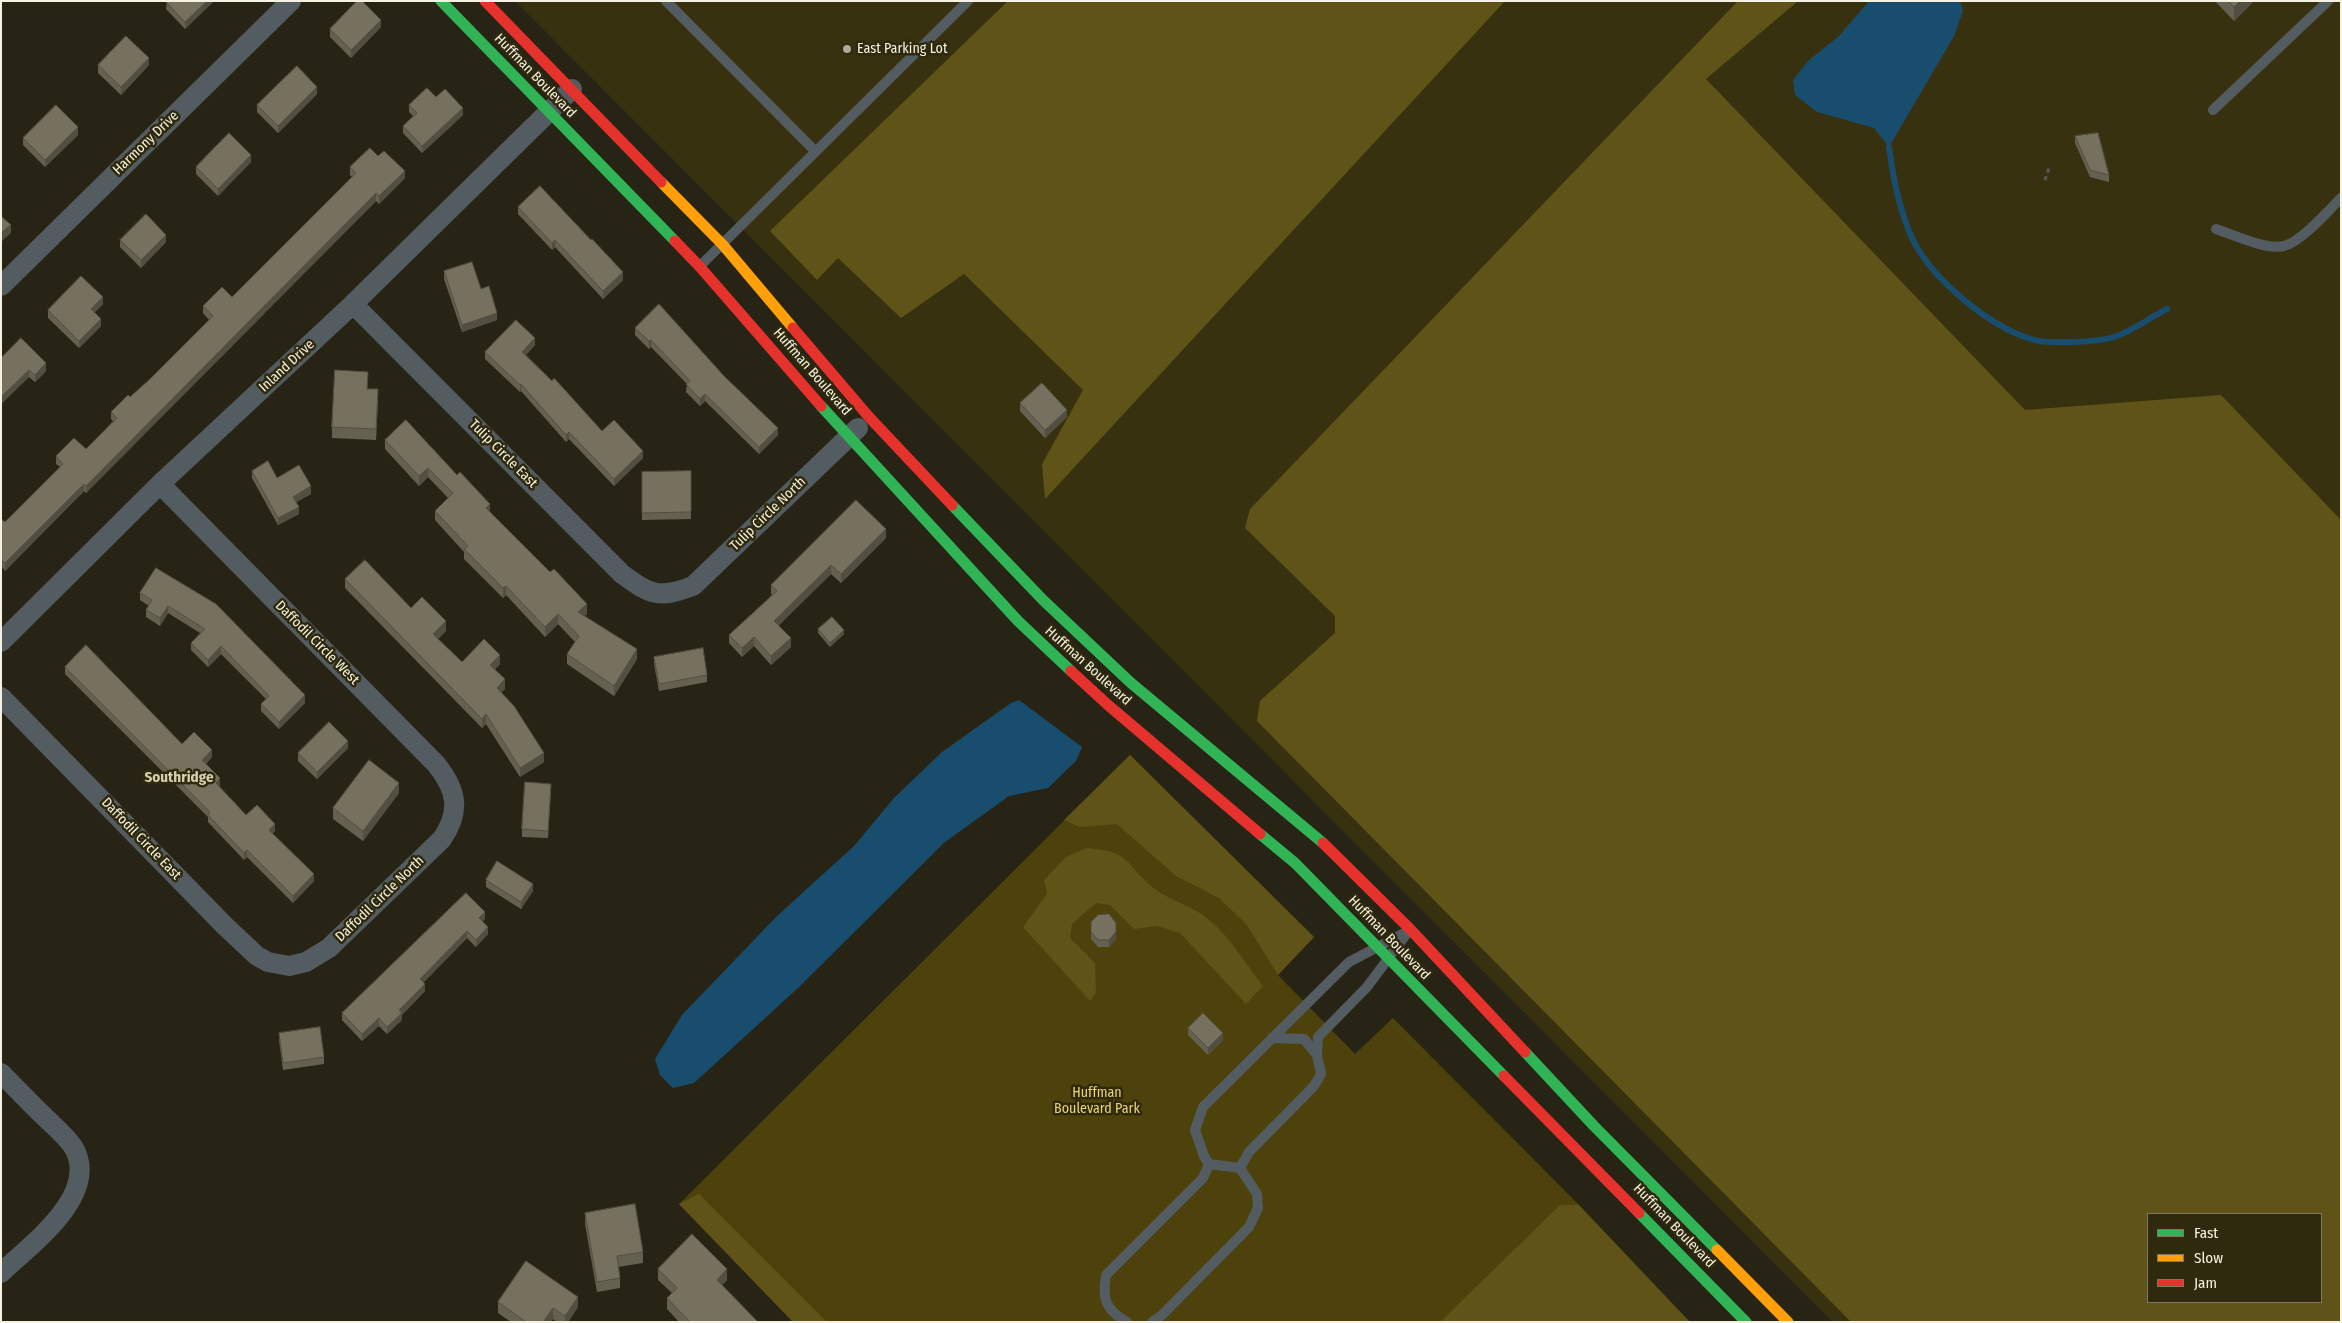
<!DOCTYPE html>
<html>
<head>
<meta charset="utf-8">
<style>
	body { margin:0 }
	#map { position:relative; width:2342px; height:1323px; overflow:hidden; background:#272415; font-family:"Fira Sans Condensed",sans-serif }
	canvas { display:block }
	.frame { position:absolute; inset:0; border:2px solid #f5f2e1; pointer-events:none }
	.legend { position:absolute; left:2147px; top:1213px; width:175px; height:90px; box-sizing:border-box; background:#2f290d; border:1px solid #7e7962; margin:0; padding:6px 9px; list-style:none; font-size:15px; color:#f5f2e1 }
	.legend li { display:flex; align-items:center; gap:10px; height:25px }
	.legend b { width:25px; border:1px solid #7e7962 }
</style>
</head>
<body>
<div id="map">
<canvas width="2342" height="1323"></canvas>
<div class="frame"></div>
<ul class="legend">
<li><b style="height:6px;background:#30b455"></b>Fast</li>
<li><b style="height:6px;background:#ff9f0a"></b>Slow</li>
<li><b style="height:6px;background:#e5322d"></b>Jam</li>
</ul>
</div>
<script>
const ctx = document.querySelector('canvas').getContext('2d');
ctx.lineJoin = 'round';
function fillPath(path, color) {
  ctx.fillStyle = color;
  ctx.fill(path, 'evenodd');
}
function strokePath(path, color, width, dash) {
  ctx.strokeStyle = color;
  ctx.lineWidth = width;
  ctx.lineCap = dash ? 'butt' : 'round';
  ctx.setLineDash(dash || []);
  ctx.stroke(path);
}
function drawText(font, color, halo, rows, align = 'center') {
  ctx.font = font + ' "Fira Sans Condensed",sans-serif';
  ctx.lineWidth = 5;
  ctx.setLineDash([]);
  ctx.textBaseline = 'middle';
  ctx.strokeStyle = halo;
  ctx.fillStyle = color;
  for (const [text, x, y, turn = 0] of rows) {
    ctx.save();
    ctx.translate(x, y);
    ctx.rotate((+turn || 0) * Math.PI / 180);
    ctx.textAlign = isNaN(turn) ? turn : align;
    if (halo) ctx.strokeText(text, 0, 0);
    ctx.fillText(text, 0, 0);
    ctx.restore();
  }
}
fillPath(new Path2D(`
	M515,1H2341V1322H1833ZM2148,1214H2321V1302H2148Z`), '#38310f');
fillPath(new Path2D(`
	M1130,755L1314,937L1278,975L1355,1054L1393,1018L1579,1205L1456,1322H793L679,1204Z`), '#4d420c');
fillPath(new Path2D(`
	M1008,1H1505L1045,499L1042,464L1083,390L964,274L901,318L838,258L817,280L770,231Z
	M1738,1H1798L1706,79L2025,410L2221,395L2341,520V1322H1851L1257,721L1260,701L1335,633V616L1245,528L1250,509ZM2321,1214V1302H2148V1214Z
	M1130,755L1314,937L1278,975L1247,925L1219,898L1176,876L1117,824L1079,827L1064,820Z
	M1086,848C1132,851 1125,865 1155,889C1171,901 1193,906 1208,919C1231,937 1245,964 1263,986L1246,1004L1180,933L1157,926L1134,929L1110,905L1096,903L1072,924L1070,938L1095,963L1096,993L1090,1001L1023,927L1047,894L1044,880L1066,857Z
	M699,1194L827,1322H793L679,1204Z
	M1560,1205H1579L1690,1322H1440Z`), '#5f5317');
fillPath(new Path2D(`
	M1869,1H1960L1963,11L1954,36L1889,147L1874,128L1817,112L1795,95L1793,80L1809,60L1839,36Z
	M1019,700L1082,747L1076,761L1048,788L1009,796L945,842L798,988L694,1083L673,1088L660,1075L655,1059L682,1015L776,917L854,846L894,798L942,752L1011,703Z`), '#184d6e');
strokePath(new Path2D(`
	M1889,147C1893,178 1899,209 1912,238C1931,278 1988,326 2031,339C2047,345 2101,342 2117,336C2134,330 2151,317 2167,309`), '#184d6e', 6);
strokePath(new Path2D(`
	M2102,157L2104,150
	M2045,180L2050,165`), '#565b59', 3, [4, 4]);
strokePath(new Path2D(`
	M666,1L815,151
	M2213,110L2328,1
	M2216,229C2234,235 2265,250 2284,246C2301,242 2328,211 2341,198
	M700,266L968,1
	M1272,1038L1304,1039L1317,1055
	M1240,1168L1249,1152L1314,1086L1321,1074L1317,1055L1318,1037L1367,987L1408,932
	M1127,1322C1105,1310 1102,1298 1106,1275L1203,1178L1209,1164
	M1152,1322L1162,1315L1249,1227L1258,1208L1257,1194L1240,1168L1209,1164L1204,1156L1195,1130L1203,1107L1349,962L1410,930`), '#535c60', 10);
strokePath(new Path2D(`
	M1,286L291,1
	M353,304L622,574C651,595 658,599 693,586L858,428
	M1,642L160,484L353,304L572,89
	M1,697L225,926L257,956L268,962L289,966L306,962L329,948L442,839C461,811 457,790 436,764L160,484
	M1,1073C17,1089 33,1106 50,1122C58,1130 70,1140 75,1150C98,1197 30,1245 1,1273`), '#535c60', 20);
strokePath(new Path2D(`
	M441,1L675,241
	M821,406L1018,621L1071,671
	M952,505L1043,600L1131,683L1323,843
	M1260,834L1295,863L1504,1076
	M1525,1052L1594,1126L1717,1250
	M1639,1213L1746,1322`), '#30b455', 11);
strokePath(new Path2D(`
	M661,182L723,245L793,328
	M1717,1250L1788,1322`), '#ff9f0a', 11);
strokePath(new Path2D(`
	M485,1L661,182
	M675,241L700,267L821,406
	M793,328L869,417L952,505
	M1071,671L1108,705L1260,834
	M1323,843L1410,929L1525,1052
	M1504,1076L1639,1213`), '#e5322d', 11);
fillPath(new Path2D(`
	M167,1H214L185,29L166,9Z
	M2215,1H2254L2234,21Z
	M381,27L351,58L330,37V29Z
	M98,65H149L121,95L98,73Z
	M317,94L278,133L257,112V105Z
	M436,97L463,115L422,153L403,133V126L413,116L409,112V105Z
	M78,135L45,167L23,145V138Z
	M2075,136L2109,175V182L2090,177L2075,143Z
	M378,156L405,178L379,204L376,201L86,493L84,491L5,571L3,568L1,569V519L5,522L60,467L56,464V456L86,449L113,421L111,419V412L130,397L149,380L209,320L203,313V306L232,297L352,177L350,175V167Z
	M251,162L218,196L196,174V167Z
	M518,207L623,280L603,299L555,247L552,250L518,214Z
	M120,240L166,242L141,268L120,247Z
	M444,271L497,320L462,332L444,279Z
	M103,304L95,312L101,326L79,348L48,318V310Z
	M635,328L778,435L759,454L705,401L700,406L686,392L687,384L651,347L649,349L635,335Z
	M535,345L526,355L602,431L643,458L614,486L569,439L566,442L521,391L520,392L485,359V352Z
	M1,358L46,371L35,382L29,377L2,403L1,402Z
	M367,389L378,400L376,440L332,438V427Z
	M1020,403L1067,417L1045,438L1020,411Z
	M406,420L490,513L587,614L584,616L637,659L614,696L567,664V654L575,642L558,624L545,637L506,595L503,598L464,559V552L435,520V511L448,498L428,477L419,486L385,449V440Z
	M252,471L277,478L311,494L296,502L299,514L278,525L252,478Z
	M691,471V519L642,520V472Z
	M886,538L841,583L831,574L779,625L791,647L771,665L754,646L742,657L729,643V635L772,595L771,594V585Z
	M156,568L305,703L279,729L261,711V704L266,699L221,654L208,667L191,650V643L200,633L168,613L160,626L146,617V610L149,606L140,600V593Z
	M345,579L411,608L446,631L438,639L462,662L500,664L495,669L505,689L501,693L544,762L520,777L486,724L482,728L345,588Z
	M818,629L844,634L830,647L818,633Z
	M654,657L707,675V682L659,691L654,664Z
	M65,667L182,744L212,757L206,764L220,785L219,787L246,815L275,831L272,833L314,881L293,903L247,857L244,860L208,822V817L65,674Z
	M348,748L317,779L298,761V753Z
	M551,791L548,838L522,837V829Z
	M399,793L363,841L333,819V808Z
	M486,880L533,891L521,909L486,887Z
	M485,919L483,921L488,934L476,947L467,938L423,983L425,991L402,1015V1020L387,1034L379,1026L362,1041L342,1020V1013Z
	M1091,922L1116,939L1109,947H1098L1091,939Z
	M1188,1028L1223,1040L1208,1055L1188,1035Z
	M279,1033L324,1057V1064L283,1070L279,1040Z
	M585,1213L643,1252V1263L618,1267L620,1278V1288L597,1292L585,1224Z
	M658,1269L727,1280L722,1285L758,1322H679L667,1309V1298L672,1293L658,1280Z
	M498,1302L578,1307L568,1322H557L553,1319L551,1322H511L498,1313Z`), '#656151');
fillPath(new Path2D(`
	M207,1H214L185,29V22Z
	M2240,1H2254L2234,21V7Z
	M381,20V27L351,58V50Z
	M149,58V65L121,95V87Z
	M317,87V94L278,133V126Z
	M463,108V115L422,153V146Z
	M78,127V135L45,167V160Z
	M251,155V162L218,196V189Z
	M405,171V178L379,204V196Z
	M376,193V201L86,493V486Z
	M11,225V233L1,242V233Z
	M166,235V242L141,268V260Z
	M555,240V247L552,250V243Z
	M623,272V280L603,299V291Z
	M103,297V304L91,316V309Z
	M497,313V320L462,332V325Z
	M101,319V326L79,348V341Z
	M535,338V345L522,359V352Z
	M651,340V347L649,349V341Z
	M46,363V371L35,382V375Z
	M29,370V377L2,403V396Z
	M521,384V391L520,392V385Z
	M378,389V400L376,440V429Z
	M705,394V401L700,406V399Z
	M1067,410V417L1045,438V430Z
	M778,428V435L759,454V447Z
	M569,432V439L566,442V435Z
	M643,451V458L614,486V479Z
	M428,468V477L419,486V476Z
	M84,484V491L5,571V563Z
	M311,486V494L293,504V497Z
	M490,504V514L486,508Z
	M299,507V514L278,525V518Z
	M886,529V538L841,583V574Z
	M3,561V568L1,569V562Z
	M831,565V574L774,630V621Z
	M506,586V595L503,598V588Z
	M587,604V614L578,622V612Z
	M168,606V613L160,626V618Z
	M558,614V624L545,637V627Z
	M446,621V631L433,643V634Z
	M844,630V634L830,647V643Z
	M754,637V646L742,657V648Z
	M791,638V647L771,665V656Z
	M221,646V654L208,667V660Z
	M637,649V659L614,696V686Z
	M500,655V664L490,674V665Z
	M505,679V689L497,697V688Z
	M305,695V703L279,729V722Z
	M486,714V724L482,728V719Z
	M348,741V748L317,779V772Z
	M212,750V757L202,767V760Z
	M544,753V762L520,777V768Z
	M220,778V785L216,790V783Z
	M399,783V793L363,841V831Z
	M275,824V831L269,837V830Z
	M247,850V857L244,860V853Z
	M314,874V881L293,903V896Z
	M533,884V891L521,909V902Z
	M485,912V919L479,925V918Z
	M488,927V934L476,947V940Z
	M467,931V938L420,986V979Z
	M1116,932V939L1109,947V940Z
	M425,984V991L402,1015V1020L387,1034V1027L399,1010Z
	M379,1018V1026L362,1041V1034Z
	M1223,1033V1040L1208,1055V1048Z
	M727,1269V1280L717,1291V1280Z
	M578,1297V1307L568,1322H565V1316Z
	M553,1308V1319L551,1322H543Z`), '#524f42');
const building = new Path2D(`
	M167,1H207L185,22L166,2Z
	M357,1H362L381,20L351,50L330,29Z
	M2229,1H2240L2234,7Z
	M126,36L149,58L121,87L98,65Z
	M297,66L317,87L278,126L257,105Z
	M427,88L436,97L445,89L463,108L422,146L403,126L417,113L409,105Z
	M56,105L78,127L45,160L23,138Z
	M229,133L251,155L218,189L196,167Z
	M2098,133L2109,175L2090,170L2075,136Z
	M370,148L378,156L384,151L405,171L379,196L376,193L86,486L84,484L5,563L3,561L1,562V519L5,522L63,464L56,456L74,438L86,449L117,418L111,412L128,395L130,397L149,380L213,316L203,306L222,287L232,297L356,173L350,167Z
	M540,186L591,240L592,239L623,272L603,291L555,240L552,243L518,207Z
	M146,214L166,235L141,260L120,240Z
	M1,216L11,225L1,233Z
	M472,262L481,289L489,286L497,313L462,325L444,271Z
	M81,276L103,297L91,309L101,319L79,341L48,310Z
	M659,304L724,376L778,428L759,447L705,394L700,399L686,384L690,381L651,340L649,341L635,328Z
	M516,320L535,338L522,352L552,381L554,378L602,431L614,420L643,451L614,479L569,432L566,435L521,384L520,385L485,352Z
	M21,338L46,363L35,375L29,370L2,396L1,395V358Z
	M335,370L368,372L367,389H378L376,429L332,427Z
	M1042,383L1067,410L1045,430L1020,403Z
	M406,420L457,475L460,472L490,504L486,508L550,572L554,569L587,604L578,612L637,649L614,686L567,654L579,636L558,614L545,627L506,586L503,588L464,549L468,546L435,511L453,493L428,468L419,476L385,440Z
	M268,461L277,478L299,465L311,486L293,497L299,507L278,518L252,471Z
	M691,471V512L642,513V472Z
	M856,500L886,529L841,574L831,565L774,621L791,638L771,656L754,637L742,648L729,635L777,591L771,585Z
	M365,560L411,608L422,597L446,621L433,634L462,662L484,639L500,655L490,665L505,679L497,688L514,706L544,753L520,768L486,714L482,719L345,579Z
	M156,568L216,604L305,695L279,722L261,704L269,696L221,646L208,660L191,643L205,629L168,606L160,618L146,610L152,600L140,593Z
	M832,617L844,630L830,643L818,629Z
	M86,645L182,744L194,732L212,750L202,760L220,778L216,783L246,815L257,805L275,824L269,830L314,874L293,896L247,850L244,853L208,815L210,812L65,667Z
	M703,648L707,675L659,684L654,657Z
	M329,722L348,741L317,772L298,753Z
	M369,760L399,783L363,831L333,808Z
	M525,782L551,784L548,831L522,829Z
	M497,861L533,884L521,902L486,880Z
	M466,893L485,912L479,918L488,927L476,940L467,931L420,979L425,984L399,1010L402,1013L387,1027L379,1018L362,1034L342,1013Z
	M1109,914L1116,923V932L1109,940H1098L1091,932V922L1098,915Z
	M1203,1013L1223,1033L1208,1048L1188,1028Z
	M320,1027L324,1057L283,1063L279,1033Z
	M635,1204L643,1252L617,1256L620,1278L597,1282L585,1213Z
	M692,1234L727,1269L717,1280L758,1322H690L667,1298L677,1288L658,1269Z
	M526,1261L578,1297L565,1316L553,1308L543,1322H526L498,1302Z`);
fillPath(building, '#75715e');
strokePath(building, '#524f42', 1);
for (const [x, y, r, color] of [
	[847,49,5,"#adaa9a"]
]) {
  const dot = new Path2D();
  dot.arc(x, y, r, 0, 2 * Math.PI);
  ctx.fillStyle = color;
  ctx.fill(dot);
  strokePath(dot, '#2f290d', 2);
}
drawText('14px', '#f5f2e1', '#2f290d', [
	["East Parking Lot",857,49]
], 'left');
drawText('14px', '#f5f2e1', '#2f290d', [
	["Huffman Boulevard",535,76,46],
	["Harmony Drive",146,143,-44],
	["Inland Drive",287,366,-43],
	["Huffman Boulevard",812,372,49],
	["Tulip Circle East",503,454,45],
	["Tulip Circle North",768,514,-44],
	["Daffodil Circle West",317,643,45],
	["Huffman Boulevard",1088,666,42],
	["Daffodil Circle East",141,839,46],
	["Daffodil Circle North",380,899,-44],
	["Huffman Boulevard",1389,938,46],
	["Huffman Boulevard",1674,1226,46]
]);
drawText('14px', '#e9d578', '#2f290d', [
	["Huffman",1097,1093],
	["Boulevard Park",1097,1109]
]);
drawText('bold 15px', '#d7d0b0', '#2f290d', [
	["Southridge",179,778]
]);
</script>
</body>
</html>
